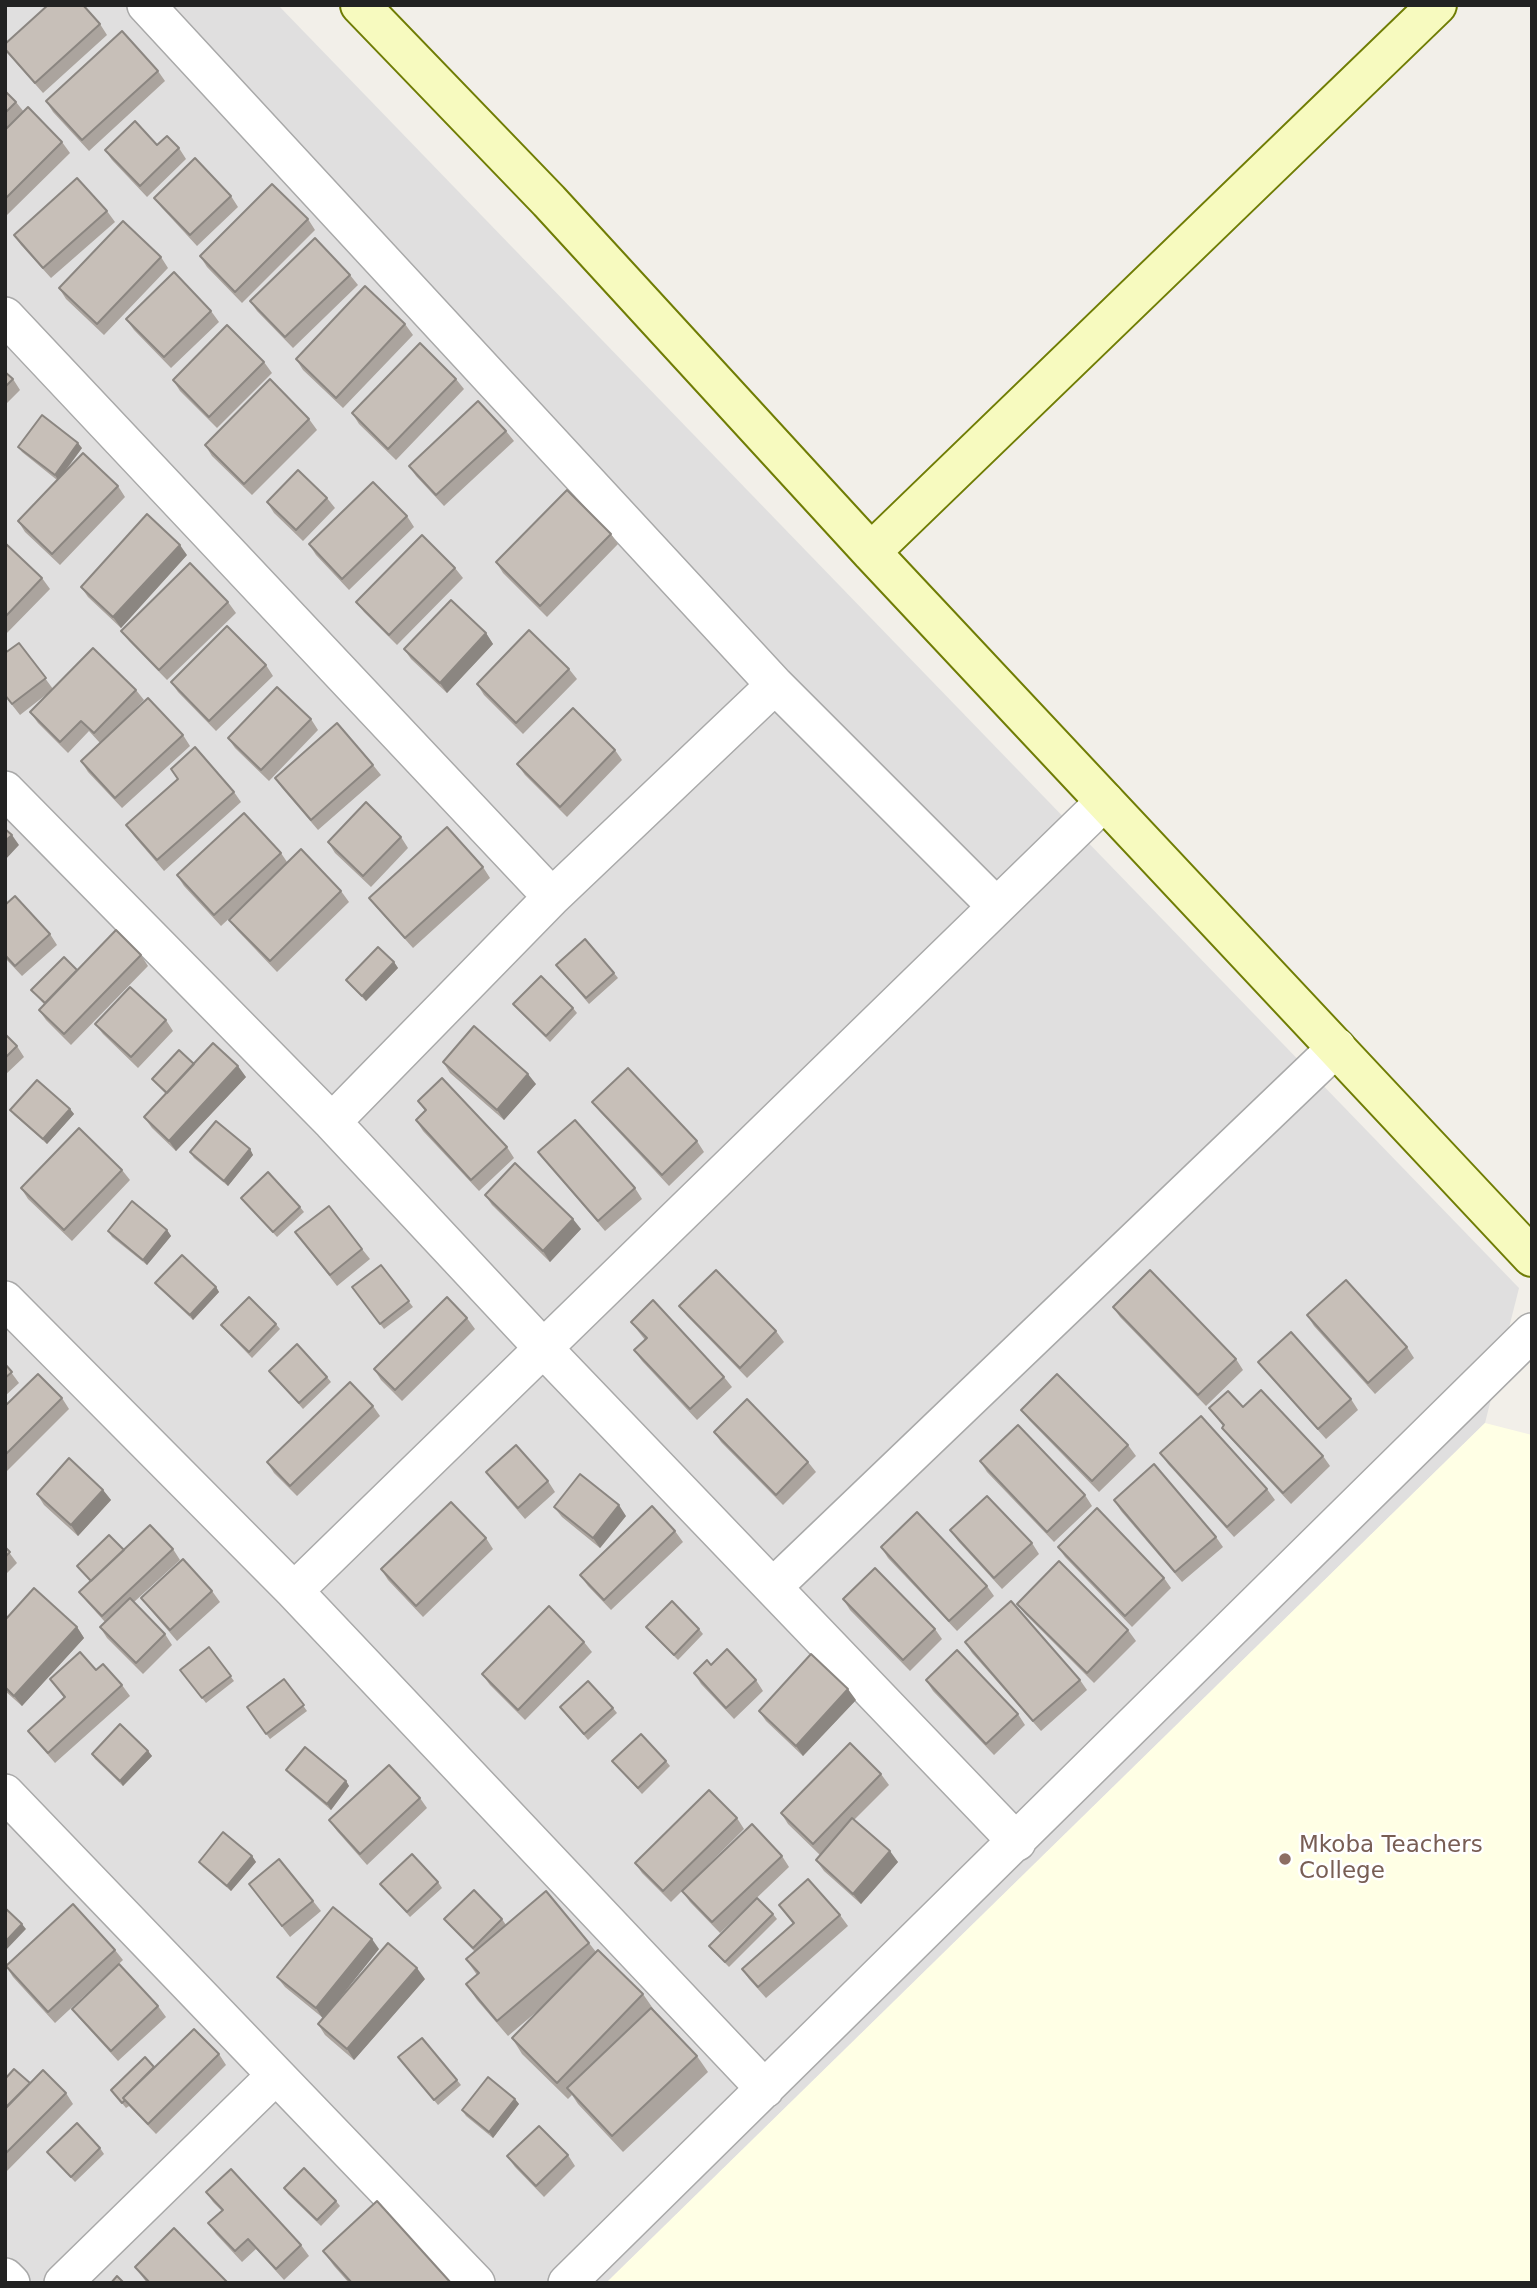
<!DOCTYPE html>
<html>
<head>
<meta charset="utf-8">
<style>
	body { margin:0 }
	#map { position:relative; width:1537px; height:2288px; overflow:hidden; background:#f2efe9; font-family:"DejaVu Sans",sans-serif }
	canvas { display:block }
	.frame { position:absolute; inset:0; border:7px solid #222; pointer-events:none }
</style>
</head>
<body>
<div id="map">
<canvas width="1537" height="2288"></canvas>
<div class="frame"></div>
</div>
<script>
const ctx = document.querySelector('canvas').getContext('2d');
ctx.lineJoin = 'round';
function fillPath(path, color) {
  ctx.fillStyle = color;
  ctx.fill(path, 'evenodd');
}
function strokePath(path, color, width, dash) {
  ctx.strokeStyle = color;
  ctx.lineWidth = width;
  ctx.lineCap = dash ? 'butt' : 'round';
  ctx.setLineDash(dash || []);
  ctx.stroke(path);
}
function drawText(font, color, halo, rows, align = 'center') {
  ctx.font = font + ' "DejaVu Sans",sans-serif';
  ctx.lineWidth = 5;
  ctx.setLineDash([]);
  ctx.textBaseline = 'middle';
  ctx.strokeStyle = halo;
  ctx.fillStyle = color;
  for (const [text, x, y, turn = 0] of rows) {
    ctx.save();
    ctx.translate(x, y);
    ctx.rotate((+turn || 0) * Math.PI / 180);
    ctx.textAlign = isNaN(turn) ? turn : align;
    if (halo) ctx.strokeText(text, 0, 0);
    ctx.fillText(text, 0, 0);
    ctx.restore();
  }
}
fillPath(new Path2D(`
	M5,5H278L1519,1288L1485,1423L606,2283H5Z`), '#e0dfdf');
fillPath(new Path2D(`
	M1485,1423L1532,1435V2283H606Z`), '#ffffe5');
const street = new Path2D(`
	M146,5L775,685L996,906
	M5,316L552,897
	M5,790L332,1122L544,1349L1017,1842
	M332,1122L552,897L775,685
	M5,1300L294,1591L765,2089
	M773,1587L1337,1047
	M294,1591L1105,801
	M5,1793L476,2283
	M5,2277L11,2283
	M63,2283L276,2075
	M567,2283L1532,1332`);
const secondary = new Path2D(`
	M360,5L549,201L871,552L1532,1257
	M871,552L1437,5`);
strokePath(street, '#a9a9a9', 40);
strokePath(secondary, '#707d05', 42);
strokePath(street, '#fff', 37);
strokePath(secondary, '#f7fabf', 38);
fillPath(new Path2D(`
	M100,24L107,35L43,93L5,50V44Z
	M158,71L165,81L89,151L53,112L46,101Z
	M5,91L16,102L24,112L62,142L70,153L5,217Z
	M157,145L179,148L186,159L147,197L112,160L105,150Z
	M231,196L238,207L197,246L162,208L154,198Z
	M107,211L115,222L51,278L21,245L14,235Z
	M308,219L315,230L242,303L207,267L200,256Z
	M161,257L168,268L104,335L66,299L59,288Z
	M350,275L358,285L293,348L257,311L250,301Z
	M211,311L219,322L171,368L134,330L126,319Z
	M405,324L413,335L343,408L303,370L296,359Z
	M264,362L272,373L217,428L180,391L173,380Z
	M5,372L13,379L20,390L5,405Z
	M456,379L464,389L396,460L359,424L352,413Z
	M309,419L317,430L252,495L212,456L205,445Z
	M506,431L514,441L444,506L416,476L409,466Z
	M18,447L82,448L64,473L118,486L125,497L60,565L25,532L18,521L57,480L22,452Z
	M327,498L335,508L303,541L274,513L267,502Z
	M407,516L414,527L349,590L316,555L309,544Z
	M611,534L618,544L547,617L503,573L496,562Z
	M5,543L42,578L50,589L5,635Z
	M187,555L121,628L88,597L81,587Z
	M455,568L463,578L397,645L364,612L356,602Z
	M228,602L236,613L167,680L129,641L121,631Z
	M486,633L493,644L447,693L411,659L404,649Z
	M19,643L53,689L136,690L144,700L124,720L183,735L190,746L122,808L88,772L81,761L100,743L89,731L68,753L38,723L30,712L52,690L20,715L5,696V653Z
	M266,665L273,676L216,731L178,692L171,682Z
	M569,669L577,679L523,734L484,695L477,684Z
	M311,719L318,730L269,781L235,748L228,738Z
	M615,750L622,760L567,817L525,775L517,764Z
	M373,765L381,775L318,830L282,788L275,778Z
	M171,769L234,792L241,802L164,871L134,836L126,825L177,779Z
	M401,837L408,848L371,887L335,853L328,842Z
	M281,853L287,862L341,891L349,902L277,972L237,930L229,920L249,900L221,926L184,886L177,875Z
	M483,867L490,878L413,948L377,908L369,898Z
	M5,905L50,934L57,945L22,976L5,958Z
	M141,955L148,966L71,1045L46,1020L39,1010L44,1004L31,990L77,970Z
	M394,962L398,968L366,1001L350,985L346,980Z
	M556,965L614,973L618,978L589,1004Z
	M513,1004L573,1008L577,1013L550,1042L517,1009Z
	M166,1020L173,1031L138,1068L103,1034L95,1024Z
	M5,1034L17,1046L24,1057L5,1075Z
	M443,1062L536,1084L504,1120L450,1073Z
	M194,1064L246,1077L176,1151L152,1128L144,1117L166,1094L156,1084L152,1079Z
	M418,1101L507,1147L514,1158L479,1191L423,1131L416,1120L425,1111Z
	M592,1102L697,1141L704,1152L669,1186L600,1112Z
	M70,1109L74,1114L47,1144L14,1115L10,1110Z
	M250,1149L253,1155L228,1186L194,1158L190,1152Z
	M538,1152L635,1188L642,1199L605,1231L546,1162Z
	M122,1170L130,1180L72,1241L28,1199L21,1188Z
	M485,1195L581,1229L550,1262L492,1205Z
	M241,1198L300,1207L304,1212L277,1237Z
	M167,1230L171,1236L147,1265L112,1237L108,1231Z
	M295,1232L362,1249L370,1259L337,1286Z
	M381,1265L413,1307L384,1329L352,1287Z
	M155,1283L216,1287L219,1292L193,1320L159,1288Z
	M679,1306L776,1331L784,1342L747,1378L687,1316Z
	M1113,1307L1236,1359L1243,1370L1206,1406L1120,1317Z
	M1307,1315L1407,1347L1414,1358L1375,1394L1314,1326Z
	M467,1318L475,1329L402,1401L381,1380L374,1369Z
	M631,1322L724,1377L732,1387L697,1420L642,1361L634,1350L645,1340Z
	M276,1324L280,1329L252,1358L225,1330L221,1325Z
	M1258,1362L1351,1399L1358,1410L1326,1439L1266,1372Z
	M5,1364L19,1383L5,1396Z
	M269,1371L327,1377L331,1382L303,1409Z
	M62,1398L69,1409L5,1473V1406Z
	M373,1406L380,1416L297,1496L274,1473L267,1462Z
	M1243,1407L1323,1456L1330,1466L1291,1504L1230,1438L1222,1428L1223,1426L1209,1408Z
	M1021,1410L1128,1445L1136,1456L1099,1492L1029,1420Z
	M714,1432L808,1462L816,1472L783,1505L721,1442Z
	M1160,1453L1267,1489L1275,1500L1234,1537L1168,1464Z
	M980,1461L1085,1495L1092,1506L1054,1542L987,1472Z
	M486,1472L548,1481L555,1492L525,1519L494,1483Z
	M103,1490L111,1500L78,1536L44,1505L37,1494Z
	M1114,1500L1216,1537L1223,1547L1182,1582L1121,1511Z
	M554,1507L626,1516L600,1548L562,1517Z
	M950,1530L1032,1543L1039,1554L1002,1589L958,1541Z
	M675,1531L683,1542L611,1610L588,1586L580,1575Z
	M486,1538L493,1549L423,1617L388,1580L381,1569Z
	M5,1547L17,1563L5,1575Z
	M881,1547L987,1586L994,1596L957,1631L888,1558Z
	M1058,1547L1164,1578L1171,1588L1132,1627L1065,1557Z
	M173,1549L180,1560L134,1602L165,1634L172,1645L143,1674L107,1638L100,1627L105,1622L87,1602L79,1592L90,1581L77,1566L124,1550Z
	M212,1591L220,1602L177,1641L149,1608L141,1598Z
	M843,1599L935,1629L942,1639L910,1671L850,1610Z
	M1017,1604L1128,1630L1136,1641L1094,1683L1025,1614Z
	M5,1620L77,1627L84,1638L22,1706L5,1691Z
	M646,1627L699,1629L703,1634L678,1660L650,1632Z
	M584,1642L592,1652L525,1720L490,1685L482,1674Z
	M965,1642L1080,1680L1087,1690L1041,1731L972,1653Z
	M209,1647L234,1681L206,1703L180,1670Z
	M711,1665L756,1680L763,1691L734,1719L701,1684L694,1673Z
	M96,1670L122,1685L130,1696L55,1763L36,1741L28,1731L64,1698L50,1679Z
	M284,1679L307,1711L270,1739L247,1707Z
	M926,1680L1018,1714L1025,1725L994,1755L933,1691Z
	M856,1700L803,1756L766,1721L759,1711Z
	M560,1707L613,1708L617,1713L588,1740Z
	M148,1751L152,1756L123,1786L95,1759L92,1754Z
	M612,1761H666L670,1766L642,1794Z
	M286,1770L346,1781L349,1786L331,1810L290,1775Z
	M881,1774L889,1785L854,1820L898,1862L861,1904L824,1871L816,1860L820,1855L788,1824L781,1813Z
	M420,1798L427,1808L367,1865L337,1831L329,1820Z
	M737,1818L744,1829L671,1902L642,1873L635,1863Z
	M252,1856L256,1862L231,1891L203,1867L199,1862Z
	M782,1856L789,1867L720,1933L690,1902L682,1891Z
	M438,1882L442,1888L410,1917L380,1884Z
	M249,1884L313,1901L321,1911L290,1937Z
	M779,1905L840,1915L848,1926L766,1998L749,1979L742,1969L793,1924Z
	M773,1914L777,1919L729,1967L713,1951L709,1946Z
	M444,1919H502L506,1925L589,1943L596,1952L643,1994L654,2010L697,2056L708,2072L623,2152L578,2104L572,2095L568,2099L522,2054L512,2038L541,2008L508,2036L477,2000L466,1984L477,1975L466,1959L475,1952L448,1924Z
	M379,1949L329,2011L425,1979L354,2060L325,2035L318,2024L323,2018L285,1987L277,1977Z
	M115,1950L123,1960L55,2023L13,1977L6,1966Z
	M158,2006L166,2017L118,2061L80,2019L72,2009Z
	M219,2054L226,2065L156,2134L129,2106L126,2108L111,2090L154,2067Z
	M398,2057L457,2080L461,2085L438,2105Z
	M5,2079L30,2083L66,2093L73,2104L5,2173V2109L6,2107L5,2106Z
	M515,2099L519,2104L493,2138L466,2116L462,2110Z
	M100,2148L104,2154L75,2182L47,2152Z
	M568,2155L575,2166L544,2197L515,2167L507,2156Z
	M284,2188L336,2201L340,2206L321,2226L288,2194Z
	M206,2192L301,2245L309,2256L284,2280L256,2249L242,2262L216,2234L208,2223L222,2211L213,2202Z
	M323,2251L451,2283H349L334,2266Z
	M135,2267L228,2283H147Z`), '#aba49e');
fillPath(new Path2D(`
	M78,443L82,448L58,480L55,475Z
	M180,545L187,555L121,628L113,617Z
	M486,633L493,644L447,693L440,683Z
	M12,835L19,845L5,860V841Z
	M394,962L398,968L366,1001L362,996Z
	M238,1066L246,1077L176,1151L169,1141Z
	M528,1074L536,1084L504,1120L497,1110Z
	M70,1109L74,1114L47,1144L43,1139Z
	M250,1149L253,1155L228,1186L224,1181Z
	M573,1219L581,1229L550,1262L543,1251Z
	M167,1230L171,1236L147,1265L143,1260Z
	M216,1287L219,1292L193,1320L190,1315Z
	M103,1490L111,1500L78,1536L71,1525Z
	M619,1505L626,1516L600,1548L593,1538Z
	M77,1627L84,1638L22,1706L14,1696Z
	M848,1689L856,1700L803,1756L796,1746Z
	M148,1751L152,1756L123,1786L120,1781Z
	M346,1781L349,1786L331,1810L327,1804Z
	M890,1851L898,1862L861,1904L853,1894Z
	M252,1856L256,1862L231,1891L227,1886Z
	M22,1924L26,1929L5,1951V1942Z
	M372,1939L379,1949L323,2019L316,2008Z
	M417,1968L425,1979L354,2060L347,2049Z
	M515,2099L519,2104L493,2138L489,2132Z`), '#8b8681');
const building = new Path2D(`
	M48,5H83L100,24L35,83L5,49V44Z
	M122,31L158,71L82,140L46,101Z
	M5,91L16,102L5,113Z
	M28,107L62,142L5,199V130Z
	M135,121L157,145L167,136L179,148L140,186L105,150Z
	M195,158L231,196L190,235L154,198Z
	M77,178L107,211L43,268L14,235Z
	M272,184L308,219L235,292L200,256Z
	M123,221L161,257L97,324L59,288Z
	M315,238L350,275L285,337L250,301Z
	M174,272L211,311L164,357L126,319Z
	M365,286L405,324L336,398L296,359Z
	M227,325L264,362L209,417L173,380Z
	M420,343L456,379L388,449L352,413Z
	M5,372L13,379L5,387Z
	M270,379L309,419L244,484L205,445Z
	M478,401L506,431L436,495L409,466Z
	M42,415L78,443L55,475L18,447Z
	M83,453L118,486L52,554L18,521Z
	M298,470L327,498L296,530L267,502Z
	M373,482L407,516L342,579L309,544Z
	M567,490L611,534L540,606L496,562Z
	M147,514L180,545L113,617L81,587Z
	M422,535L455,568L389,635L356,602Z
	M5,543L42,578L5,617Z
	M190,563L228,602L159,670L121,631Z
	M451,600L486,633L440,683L404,649Z
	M227,626L266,665L209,721L171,682Z
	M529,630L569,669L516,723L477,684Z
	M19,643L46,678L12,704L5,695V653Z
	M93,648L136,690L94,733L81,721L60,742L30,712Z
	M277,687L311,719L261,770L228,738Z
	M148,698L183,735L115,798L81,761Z
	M573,708L615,750L560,807L517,764Z
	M337,723L373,765L311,820L275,778Z
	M195,747L234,792L157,860L126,825L178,779L171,769Z
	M366,802L401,837L363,876L328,842Z
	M244,813L281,853L214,915L177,875Z
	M447,827L483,867L405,938L369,898Z
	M5,829L12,835L5,841Z
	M301,849L341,891L270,961L229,920Z
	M15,896L50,934L15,966L5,955V905Z
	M116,930L141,955L64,1034L39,1010Z
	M585,939L614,973L586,998L556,965Z
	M378,947L394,962L362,996L346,980Z
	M64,957L77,970L45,1003L31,990Z
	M541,976L573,1008L546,1036L513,1004Z
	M130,987L166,1020L131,1057L95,1024Z
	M474,1026L528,1074L497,1110L443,1062Z
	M5,1034L17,1046L5,1058Z
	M213,1043L238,1066L169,1141L144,1117Z
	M179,1050L194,1064L167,1093L152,1079Z
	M628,1068L697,1141L662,1175L592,1102Z
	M442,1078L507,1147L471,1180L416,1120L426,1110L418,1101Z
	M37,1080L70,1109L43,1139L10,1110Z
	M575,1120L635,1188L598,1221L538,1152Z
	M216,1121L250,1149L224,1181L190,1152Z
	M79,1128L122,1170L64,1230L21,1188Z
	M515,1163L573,1219L543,1251L485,1195Z
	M268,1172L300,1207L273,1232L241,1198Z
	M132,1201L167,1230L143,1260L108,1231Z
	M329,1206L362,1249L330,1275L295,1232Z
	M182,1255L216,1287L190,1315L155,1283Z
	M381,1265L409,1301L380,1324L352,1287Z
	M716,1270L776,1331L740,1368L679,1306Z
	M1150,1270L1236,1359L1198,1395L1113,1307Z
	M1346,1280L1407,1347L1368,1383L1307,1315Z
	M249,1297L276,1324L249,1352L221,1325Z
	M447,1297L467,1318L395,1390L374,1369Z
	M653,1300L724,1377L690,1409L634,1350L647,1338L631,1322Z
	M1291,1332L1351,1399L1318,1429L1258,1362Z
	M297,1344L327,1377L299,1403L269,1371Z
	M5,1364L12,1372L5,1378Z
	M38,1374L62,1398L5,1455V1406Z
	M1057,1374L1128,1445L1092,1481L1021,1410Z
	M350,1382L373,1406L290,1486L267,1462Z
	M1261,1390L1323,1456L1283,1493L1222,1428L1224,1425L1209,1408L1228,1391L1243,1407Z
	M747,1399L808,1462L776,1495L714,1432Z
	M1201,1416L1267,1489L1227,1527L1160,1453Z
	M1018,1425L1085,1495L1047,1532L980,1461Z
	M516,1445L548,1481L518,1508L486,1472Z
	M69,1458L103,1490L71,1525L37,1494Z
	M1154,1464L1216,1537L1175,1572L1114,1500Z
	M580,1474L619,1505L593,1538L554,1507Z
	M987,1496L1032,1543L994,1578L950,1530Z
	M451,1502L486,1538L416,1606L381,1569Z
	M652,1506L675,1531L604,1600L580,1575Z
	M1097,1508L1164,1578L1125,1616L1058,1547Z
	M917,1512L987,1586L949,1621L881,1547Z
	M150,1525L173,1549L102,1616L79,1592Z
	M109,1535L124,1550L91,1581L77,1566Z
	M5,1547L10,1552L5,1557Z
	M183,1559L212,1591L170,1630L141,1598Z
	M1059,1561L1128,1630L1087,1673L1017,1604Z
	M875,1568L935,1629L903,1660L843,1599Z
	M34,1588L77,1627L14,1696L5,1687V1620Z
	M130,1598L165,1634L136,1663L100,1627Z
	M672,1601L699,1629L674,1655L646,1627Z
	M1011,1601L1080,1680L1033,1721L965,1642Z
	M549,1606L584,1642L518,1710L482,1674Z
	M209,1647L231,1676L202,1698L180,1670Z
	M727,1649L756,1680L726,1708L694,1673L707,1660L711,1665Z
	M957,1650L1018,1714L986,1744L926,1680Z
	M80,1652L96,1670L103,1664L122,1685L48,1753L28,1731L65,1697L50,1679Z
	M811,1654L848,1689L796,1746L759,1711Z
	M284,1679L304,1705L266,1734L247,1707Z
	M588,1681L613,1708L584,1734L560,1707Z
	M120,1724L148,1751L120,1781L92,1754Z
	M641,1734L666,1761L638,1788L612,1761Z
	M850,1743L881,1774L813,1844L781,1813Z
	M305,1747L346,1781L327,1804L286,1770Z
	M389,1765L420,1798L360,1854L329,1820Z
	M709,1790L737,1818L663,1891L635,1863Z
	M852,1818L890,1851L853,1894L816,1860Z
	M752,1824L782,1856L712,1922L682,1891Z
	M223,1832L252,1856L227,1886L199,1862Z
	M412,1854L438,1882L407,1912L380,1884Z
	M279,1859L313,1901L282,1926L249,1884Z
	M808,1879L840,1915L758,1987L742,1969L794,1923L779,1905Z
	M474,1890L502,1919L473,1948L444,1919Z
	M546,1891L589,1943L497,2021L466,1984L479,1973L466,1959Z
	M757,1898L773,1914L725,1962L709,1946Z
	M73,1904L115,1950L48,2012L6,1966Z
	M333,1907L372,1939L316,2008L277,1977Z
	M5,1908L22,1924L5,1942Z
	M388,1943L417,1968L347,2049L318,2024Z
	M598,1950L643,1994L557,2083L512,2038Z
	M119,1964L158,2006L111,2051L72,2009Z
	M651,2008L697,2056L612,2136L567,2088Z
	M194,2029L219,2054L148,2124L123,2098Z
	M422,2038L457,2080L434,2100L398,2057Z
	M145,2057L154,2067L123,2098L125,2100L122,2103L111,2090Z
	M14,2069L30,2083L7,2106L5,2104V2079Z
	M43,2070L66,2093L5,2154V2109Z
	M488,2077L515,2099L489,2132L462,2110Z
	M77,2123L100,2148L71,2177L47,2152Z
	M539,2126L568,2155L536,2186L507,2156Z
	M304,2168L336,2201L317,2220L284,2188Z
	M231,2169L301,2245L276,2269L248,2239L235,2251L208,2223L223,2210L206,2192Z
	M377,2201L451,2283H352L323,2251Z
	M174,2228L228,2283H150L135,2267Z
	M117,2276L124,2283H111Z`);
fillPath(building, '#c7bfb8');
strokePath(building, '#8b8681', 2);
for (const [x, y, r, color] of [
	[1285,1859,7,"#8d6e63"]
]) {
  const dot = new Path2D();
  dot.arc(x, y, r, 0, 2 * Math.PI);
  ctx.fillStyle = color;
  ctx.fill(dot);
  strokePath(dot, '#fff', 2.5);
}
drawText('23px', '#785e54', '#fff', [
	["Mkoba Teachers",1299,1846],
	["College",1299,1872]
], 'left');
</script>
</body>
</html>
